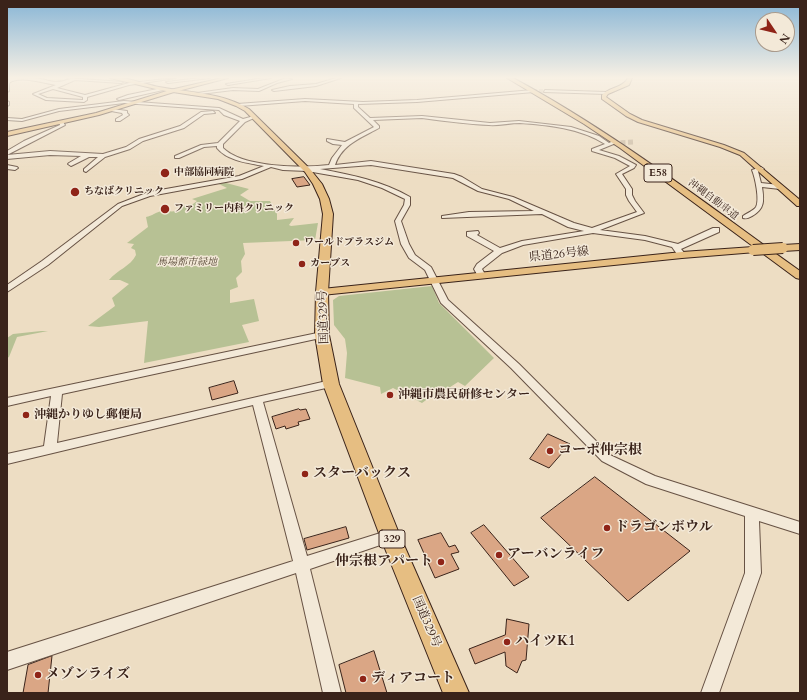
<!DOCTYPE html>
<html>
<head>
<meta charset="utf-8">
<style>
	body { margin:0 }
	#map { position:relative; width:807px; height:700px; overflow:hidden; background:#edddc3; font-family:Cardo,serif }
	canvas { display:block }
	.frame { position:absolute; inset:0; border:8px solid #3a231a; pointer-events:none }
	.north { position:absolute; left:755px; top:12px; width:40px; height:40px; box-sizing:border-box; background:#f3e9d8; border:1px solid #a99a8c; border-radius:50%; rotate:125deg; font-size:11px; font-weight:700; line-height:16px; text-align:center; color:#3a231a }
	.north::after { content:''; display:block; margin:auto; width:14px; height:18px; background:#8f2418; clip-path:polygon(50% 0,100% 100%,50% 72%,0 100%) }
</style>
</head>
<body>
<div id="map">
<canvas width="807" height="700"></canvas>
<div class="frame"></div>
<div class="north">N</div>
</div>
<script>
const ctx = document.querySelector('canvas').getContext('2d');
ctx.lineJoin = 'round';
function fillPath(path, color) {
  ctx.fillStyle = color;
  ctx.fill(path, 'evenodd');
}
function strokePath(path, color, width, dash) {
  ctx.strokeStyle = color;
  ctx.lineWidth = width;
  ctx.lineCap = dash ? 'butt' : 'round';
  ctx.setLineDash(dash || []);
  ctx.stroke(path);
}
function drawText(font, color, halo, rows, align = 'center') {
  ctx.font = font + ' Cardo,"Noto Serif JP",serif';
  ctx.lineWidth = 3;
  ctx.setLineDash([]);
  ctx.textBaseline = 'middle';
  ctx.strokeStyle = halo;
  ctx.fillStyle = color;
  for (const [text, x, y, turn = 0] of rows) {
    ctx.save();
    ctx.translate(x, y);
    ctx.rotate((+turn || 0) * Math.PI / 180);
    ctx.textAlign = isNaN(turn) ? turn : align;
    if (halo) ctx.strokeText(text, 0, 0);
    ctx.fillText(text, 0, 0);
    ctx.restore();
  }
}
fillPath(new Path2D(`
	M234,180L226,183L249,189L240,195L250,201H270L277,214V220L294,218L289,225L291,226L318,223L315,240L243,243L245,254L241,261L242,272L236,278L238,287L230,290V303L254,299L259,321L242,325L249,342L144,363L148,321L99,327L88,326L115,306L112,298L129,284L120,280H109C117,270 131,266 136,255L135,250L131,248L134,244L127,243L148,227L146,217C152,216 156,212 162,211C171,209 169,215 180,208V204L189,207L197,201L192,199L227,188L217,183Z
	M432,286L439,303L494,358L465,386L458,382L444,391L440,390L422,403L393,388L381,394L380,387L345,378L347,353L345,339L334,325L333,300L339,296Z
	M41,331H48L17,337L9,357L7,358V338L13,334Z`), '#b7c194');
const building = new Path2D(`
	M304,177L310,185L297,187L292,179Z
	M234,381L238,393L212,400L209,388Z
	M299,409L300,410L306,409L310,419L298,422L299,425L286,429L285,426L276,429L272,417Z
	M548,434L570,444L549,468L530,459Z
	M595,477L690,551L628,601L541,518Z
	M484,525L529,577L514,586L471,533Z
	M346,527L349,538L307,550L304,539Z
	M441,533L449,547L455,545L459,552L451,554L459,569L435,578L418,540Z
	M507,619L529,624L526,660L522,661L517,673L506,666L505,652L475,664L469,649L505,635Z
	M374,651L387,693H346L339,665Z
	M52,656L48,693H23L28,665Z`);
fillPath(building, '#daa685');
strokePath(building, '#3a231a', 1);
strokePath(new Path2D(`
	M533,91H545`), '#c9b8a1', 4, [4, 2]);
strokePath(new Path2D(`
	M613,143L634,142`), '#c9b8a1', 5, [5, 2.5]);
const minor = new Path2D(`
	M7,78C16,78 27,76 36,78C49,80 55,85 70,79L67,78L123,82L121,83L75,80L57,88L85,95L129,83L176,78L129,85L87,97V100L84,102L46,100L33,94L56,85C43,83 20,75 9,83V91L7,92V81L9,80ZM53,89L83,97V100L47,98L38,94Z
	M200,78H210L168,83L166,82Z
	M264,78H271L228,85L226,84Z
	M286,78L292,79L277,83L259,91L233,90L192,95L190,94L233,88L258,89Z
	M336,78H341L316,86L274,91L272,90L290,86L316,84Z
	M162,88L163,90L119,100L117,99L128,95Z
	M533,90L534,92L417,102L358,104V107L370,118L422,116L490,123L519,121L571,127L599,136L609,143L613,141L616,143L599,150L619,156L636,165L634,168L622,174L632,189V195L635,201L644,213L600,230L645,236L678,244L713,228H719V232L681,249L686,255L682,257H679L672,247L645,240L593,233L523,245L502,253L483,268L482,269L486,276L482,278H479L474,269L477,264L494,251L467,236V232L478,231L479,233L477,235L500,248L522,241L584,231L568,227L542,214L442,218V216L469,212L534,211L509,199L478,191L453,178L371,165L320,169C352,175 382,181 410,197V205L401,221L409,244L415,255L431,267L448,300L519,364L610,455L655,476L800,522V534L759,521L761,573L719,693H701L745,573V516L646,484L602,461L511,368L441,303L425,270L409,258L401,244L395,221L404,205L405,199L382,188L358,180L307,171L283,170L271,167L242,179L150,196L122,206L48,265L7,292V285L42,261L118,204L149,192L239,176L264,166C248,163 228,161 217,148V146L204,147L179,158H175V156L201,145L218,143L240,121L224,115L219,110L124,103L59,111L22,121L7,120V118L22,119L59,109L124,101L219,108L243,119L254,116L256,117L245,122L223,144V148C243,168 302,168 329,165L332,158L342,145L333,144L327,141V139L345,142L374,127L354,108V104L305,101L239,106L237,104L305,99L363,102L417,100ZM422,118C444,121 467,124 489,125C499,126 509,123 520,123C548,125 580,128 605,144L592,149V151L615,158L630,166L616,174L626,189V195L629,201L637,212L592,228L574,223L513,197L482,189L462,177L454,174L371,161L335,165C342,144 361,138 379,128V126L373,120Z
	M545,90L606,92L608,93L606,94L544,92Z
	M7,101L9,102V105L7,106Z
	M113,109L127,111V113L129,115L120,121H116V119L123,115L122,113L111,111Z
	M213,111L215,113L204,114L184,128L143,141L130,149L105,157L86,172L84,171V169L98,157H89L71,166L68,164L69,163L81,156L50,155L7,159V155L50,151L103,154L126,147L139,139L180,126L201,112Z
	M59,122H63L65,125L7,155V151L24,141L60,125Z
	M7,165L17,167L18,168L15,170L7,169Z
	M761,167L764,169L758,171L761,183L780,185L783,187L780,189L762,187C764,200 765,209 752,216C748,218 747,219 743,218V216C747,213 753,211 756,207C760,200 755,177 752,170Z
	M322,332L325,333L327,335L325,337L62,394L57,443L331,380L335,382L336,384L335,386L263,402L307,556L390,530L395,532L397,536L395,540L310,569L341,693H323L296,573L7,670V652L293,561L253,405L7,464V454L44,446L51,396L7,406V398Z`);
const major = new Path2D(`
	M222,78H228L174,92L99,115L7,136V132L96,113L170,90Z
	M628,78H632L629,85L608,94L606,97L630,114L642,120L724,145L744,153L800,200V206H797L740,155L720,147L638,122L626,116L602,99V95C609,87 623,88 628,78Z
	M800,244V250L783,251L778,248L783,245Z
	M753,247L756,248L758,250L756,252L682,258L322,295L317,292L322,289L682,252Z`);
const highway = new Path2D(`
	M110,78C126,76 144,84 159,87C190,93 221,92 249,109L310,169L322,184L329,199L333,214L328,292L329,335L339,384L400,536L469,693H443L380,536L323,384L315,335L316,292L323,214L320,199L313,184L305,172L245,111L236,106L218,99L160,90Z
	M507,78H513C615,133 706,204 800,271V279L796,278L620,148L584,124Z`);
strokePath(minor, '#675244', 2);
strokePath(major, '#3a231a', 2);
strokePath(highway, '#3a231a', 2);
fillPath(minor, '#f3e9d8');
fillPath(major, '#e6be82');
fillPath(highway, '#e6be82');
const majorBridge = new Path2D(`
	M753,250L783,248`);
strokePath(majorBridge, '#3a231a', 12, []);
strokePath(majorBridge, '#e6be82', 10);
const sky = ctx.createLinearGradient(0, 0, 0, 176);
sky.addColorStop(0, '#89b6d6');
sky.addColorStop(0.44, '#f7f0e4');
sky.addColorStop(1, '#f7f0e400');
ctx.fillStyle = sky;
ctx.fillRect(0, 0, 807, 176);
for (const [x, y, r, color] of [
	[165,173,5,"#8f2418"],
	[75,192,5,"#8f2418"],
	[165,209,5,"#8f2418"],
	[296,243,4,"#8f2418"],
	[302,264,4,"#8f2418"],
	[390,395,4,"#8f2418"],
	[26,415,4,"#8f2418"],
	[550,451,4,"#8f2418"],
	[305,474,4,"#8f2418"],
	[607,528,4,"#8f2418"],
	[499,555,4,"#8f2418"],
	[441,562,4,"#8f2418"],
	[507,642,4,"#8f2418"],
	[38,675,4,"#8f2418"],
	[363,679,4,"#8f2418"]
]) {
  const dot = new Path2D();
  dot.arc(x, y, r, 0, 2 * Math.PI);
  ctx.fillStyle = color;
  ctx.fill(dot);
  strokePath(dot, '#f3e9d8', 1.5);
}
drawText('bold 10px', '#3a231a', '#f3e9d8', [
	["中部協同病院",174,173],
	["ちなばクリニック",84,192],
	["ファミリー内科クリニック",174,209],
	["ワールドプラスジム",304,243],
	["カーブス",310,264]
], 'left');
drawText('10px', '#3a231a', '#f3e9d8', [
	["沖縄自動車道",713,200,37]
]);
drawText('italic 10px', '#594a38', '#f3e9d8', [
	["馬場都市緑地",187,263]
]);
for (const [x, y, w] of [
	[658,173,28],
	[392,539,26]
]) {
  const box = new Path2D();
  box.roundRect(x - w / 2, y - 9, w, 18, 3);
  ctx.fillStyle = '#f3e9d8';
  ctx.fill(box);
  strokePath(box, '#3a231a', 1);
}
drawText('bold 11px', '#3a231a', null, [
	["E58",658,173],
	["329",392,539]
]);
drawText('12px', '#3a231a', '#f3e9d8', [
	["県道26号線",559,255,-6],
	["国道329号",324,317,-92],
	["国道329号",426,622,67]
]);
drawText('bold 12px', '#3a231a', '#f3e9d8', [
	["沖縄市農民研修センター",398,395],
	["沖縄かりゆし郵便局",34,415]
], 'left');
drawText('bold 14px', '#3a231a', '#f3e9d8', [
	["コーポ仲宗根",558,451],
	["スターバックス",313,474],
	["ドラゴンボウル",615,528],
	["アーバンライフ",507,555],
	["仲宗根アパート",433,562,"right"],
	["ハイツK1",515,642],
	["メゾンライズ",46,675],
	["ディアコート",371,679]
], 'left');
</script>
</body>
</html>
